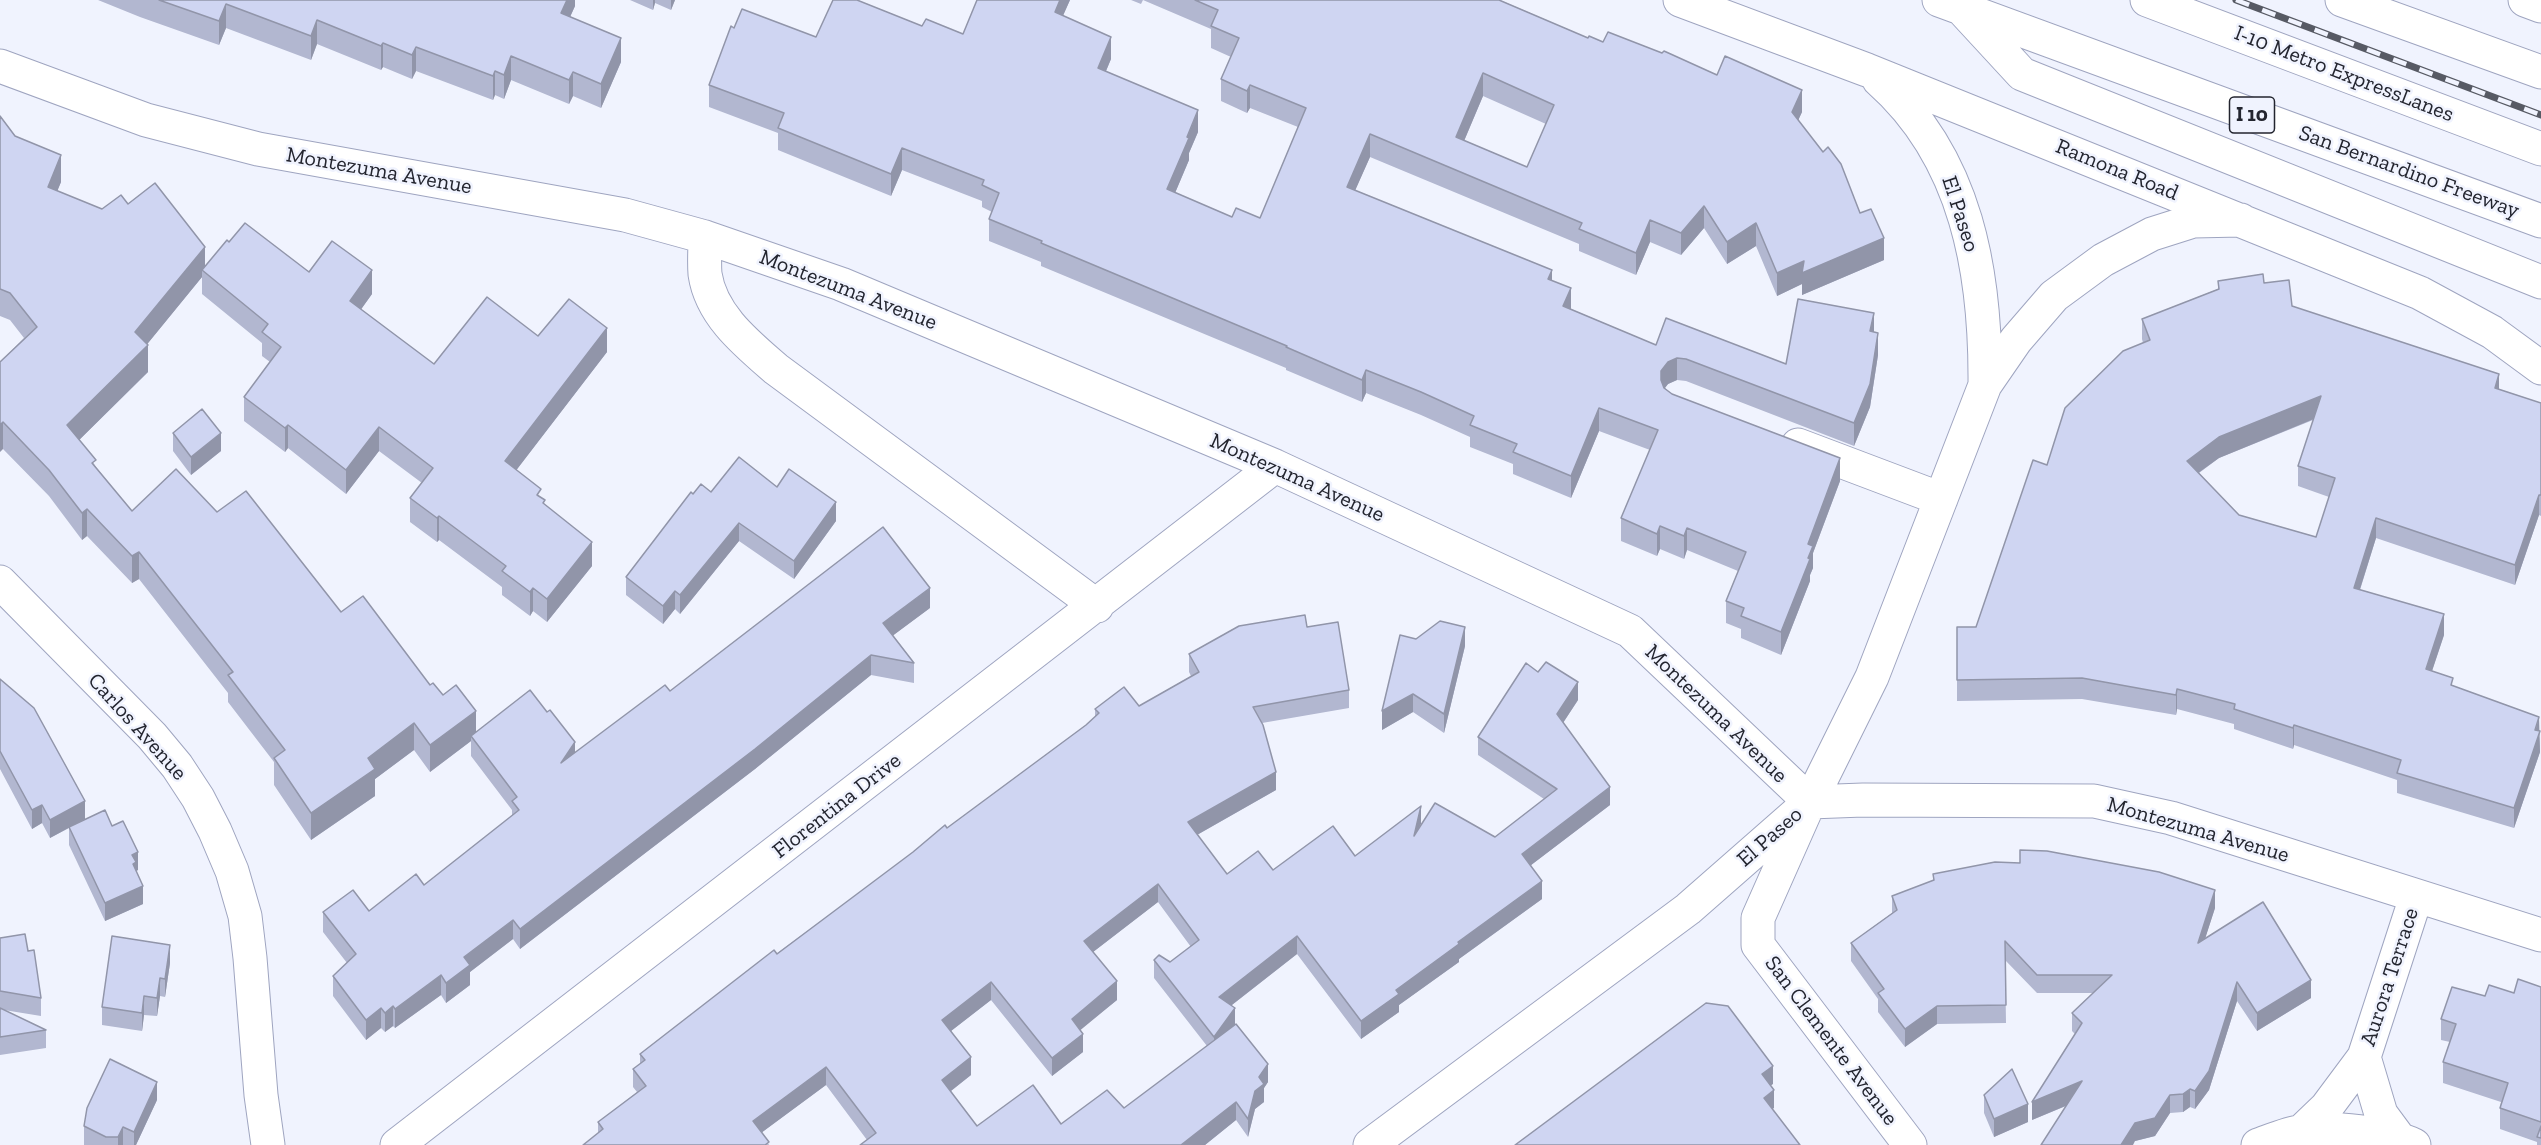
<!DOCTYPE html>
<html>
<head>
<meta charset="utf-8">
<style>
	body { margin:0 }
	canvas { display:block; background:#f0f3fe }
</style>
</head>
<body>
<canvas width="2541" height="1145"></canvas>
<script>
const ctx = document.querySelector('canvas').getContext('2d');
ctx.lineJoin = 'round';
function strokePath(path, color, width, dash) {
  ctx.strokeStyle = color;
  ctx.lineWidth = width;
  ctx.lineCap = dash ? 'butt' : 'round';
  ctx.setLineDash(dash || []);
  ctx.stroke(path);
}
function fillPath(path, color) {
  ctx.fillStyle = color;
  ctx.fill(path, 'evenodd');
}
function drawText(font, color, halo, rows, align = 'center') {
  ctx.font = font + ' "Zilla Slab",serif';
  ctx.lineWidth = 5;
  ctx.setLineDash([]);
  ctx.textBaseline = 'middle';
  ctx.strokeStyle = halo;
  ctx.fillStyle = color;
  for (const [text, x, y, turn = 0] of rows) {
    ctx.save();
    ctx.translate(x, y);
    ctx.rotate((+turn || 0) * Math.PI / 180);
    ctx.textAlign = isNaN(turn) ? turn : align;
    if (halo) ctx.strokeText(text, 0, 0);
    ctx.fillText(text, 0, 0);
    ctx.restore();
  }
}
const minor = new Path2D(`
	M1680,0L1867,70L2420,293L2492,332L2541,368
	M0,66L146,120L258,149L586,208L625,215L705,237L841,284L1275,466L1630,631L1810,802L1863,800L2094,801L2171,818L2541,935
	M1879,80C1967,158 1986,273 1985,385
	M705,237C705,249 704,262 705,274C711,315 746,343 776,369L1097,606
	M1798,445L1941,499
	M0,582L152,736L177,766L198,798L215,831L232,871L245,916L250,958L261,1095L268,1145
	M1805,812L1758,918V945L1910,1145
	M2364,1057L2381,1114L2398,1137
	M2302,1131L2326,1108L2364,1057L2416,897
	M397,1145L1275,466
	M1370,1145L1688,909L1810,802L1872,677L1985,385L2016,340L2054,296L2103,260L2152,234L2193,221L2241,220
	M2258,1145C2272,1140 2288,1133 2303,1131C2332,1127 2387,1132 2414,1145`);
const highway = new Path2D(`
	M1939,0L2541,221
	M2147,0L2541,149
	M2342,0L2541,72
	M2525,0L2541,6
	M1962,9L2022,74L2541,282`);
strokePath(minor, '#9fa5c0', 35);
strokePath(highway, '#9fa5c0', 35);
strokePath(minor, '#fff', 33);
strokePath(highway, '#fff', 33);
const rail = new Path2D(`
	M2236,0L2541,115`);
strokePath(rail, '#575a64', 7);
strokePath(rail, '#f0f3fe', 4.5, [14]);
fillPath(new Path2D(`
	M98,0H575V6L570,17L621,62L601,108L573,96L569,104L511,80L504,99L495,95L493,100L416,71L412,79L383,67L381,70L317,44L311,60L226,28L219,45L140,17Z
	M630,0H675L671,10L655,3L653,10Z
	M977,0H1070L1063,15L1111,59L1106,71L1198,132L1189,153V160L1175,193L1232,217L1260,218L1298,127L1250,108L1247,113L1221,101V79L1231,57L1211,48V29L1143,0L1141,4L1131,0H1500L1588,38L1603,42L1802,112L1798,120L1860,213L1884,260L1802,295V284L1777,296L1756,246L1727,264L1704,228L1681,255L1650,242L1636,275L1579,251V244L1370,157L1355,190L1552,281L1571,309L1656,345L1786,364L1874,332L1878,355L1870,407L1854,446L1686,381L1677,380L1668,384L1665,388L1672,394L1840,481L1813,553V568L1810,575V581L1781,655L1741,638V629L1726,623V601L1738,571L1687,550L1684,559L1660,549L1657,556L1621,541V518L1650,450L1599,431L1571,498L1513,474V464L1470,447V437L1421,415L1366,393L1362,402L1286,370V368L1041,266V262L989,241V219L992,212L982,207V201L902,170L891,196L778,150V133L709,107V85L734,28L816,37L922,26L963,34ZM1483,96L1546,124L1527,167L1464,141Z
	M0,116L15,136L61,182L57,191L102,209L128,204L205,267L229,242L372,294L361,309L434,364L538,336L607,352L516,470L541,498L545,505L592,566L547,622L533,611L530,616L502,595V587L439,540L437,542L410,522V498L422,483L379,451L346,494L288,448L285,452L244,421V397L270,362L262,356V343L202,294V277L147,344L148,372L79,440L96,467L132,511L217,512L443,695L476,732L575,752L670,691L930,608L893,635L914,663V683L871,675L755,769L520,949L513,939L470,972V985L446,1003L441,995L395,1028L393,1026L385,1032L381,1028L366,1040L333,996V976L347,963L323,932V912L369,911L424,885L512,816V810L471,756V741L430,772L414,750L375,779V796L311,840L274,785V762L228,702V693L139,579L132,583L87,536L82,540L49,496L3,449L0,362L24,338L10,320L0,316Z
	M2218,281L2264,283L2292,306L2499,389L2541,403V516L2539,515L2515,585L2376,538L2360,590L2444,635L2432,671L2453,686L2539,731L2540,752L2514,828L2397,793V780L2294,745L2293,749L2234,729V724L2177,709L2176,715L2082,699L1957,701V627H1976L2047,465L2143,343L2142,339V319L2218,289ZM2313,420L2298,466V486L2329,497L2316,537L2239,515L2199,473L2219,458Z
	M173,433L221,451L191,475L173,451Z
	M777,487L836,521L794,579L739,541L680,614L675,609L663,624L626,595V577L693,494Z
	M1307,627L1349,690V708L1262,723L1276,790L1197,835L1227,874L1273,870L1355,856L1421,825L1495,837L1544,799L1478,755V737L1578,700L1563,723L1610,805L1531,865L1542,899L1459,959V962L1399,1005V1012L1361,1039L1297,954L1232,1005L1235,1025L1268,1082L1264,1088V1102L1255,1109L1248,1137L1236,1120L1205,1145H860L867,1140L826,1085L762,1132L769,1145L598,1133V1122L637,1092L633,1087V1069L640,1064V1054L947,828L1086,725L1095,717V709L1139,706L1191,676L1189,672V654ZM1158,902L1191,947L1170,962L1154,960V978L1207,1046L1124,1108L1061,1124L977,1126L951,1091L971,1075L951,1031L991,1000L1052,1076L1083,1052L1080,1029L1117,1000L1093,952Z
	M1416,639L1465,646L1444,733L1413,712L1382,730Z
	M0,679L85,819L112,826L138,870L136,871L143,904L105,921L69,845V828L50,838L42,823L32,829L0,769Z
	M1933,874L2215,908L2205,938L2311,998L2257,1031L2237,1001L2209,1090L2195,1109L2190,1107L2183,1112L2170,1113L2155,1136L2135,1141L2066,1106L2032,1120L2075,1034L2072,1031V1013L2093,993H2037L2005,960L2006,1023L1937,1024L1905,1047L1878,1012V999L1851,961V943L1892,913V896L1933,881Z
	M0,938L28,951L41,998V1016L4,1010L46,1030V1048L0,1055Z
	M170,963L165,997L160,996L157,1016L144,1015L142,1031L102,1025V1007Z
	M2541,987V1145H2537V1142L2500,1129V1108L2501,1102L2443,1083V1062L2450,1042L2441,1040V1019L2485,996L2514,993Z
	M1984,1095L2028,1122L1994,1137L1984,1113Z
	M157,1100L136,1145H84V1126Z`), '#b2b7d0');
fillPath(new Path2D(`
	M567,0H575V6L561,37V13Z
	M653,0H655V3L653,10Z
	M671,0H675L671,10Z
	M1060,0H1070L1055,34V12Z
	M226,4V28L219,45V21Z
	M317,20V44L311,60V36Z
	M1111,37V59L1098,90V68Z
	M621,38V62L601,108V84Z
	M383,43V67L381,70V46Z
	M416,47V71L412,79V55Z
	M511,56V80L504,99V75Z
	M495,71V95L493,100V76Z
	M573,72V96L569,104V80Z
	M1483,73V96L1456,160V137Z
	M1250,85V108L1247,113V91Z
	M1802,90V112L1792,134V112Z
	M1198,110V132L1189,153V160L1167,212V189Z
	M1370,134V157L1347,209V187Z
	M902,148V170L891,196V174Z
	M61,155V182L48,214V187Z
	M1704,206V228L1681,255V233Z
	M1650,220V242L1636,275V253Z
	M1756,223V246L1727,264V242Z
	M1884,238V260L1802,295V284L1777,296V273L1804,261Z
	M205,247V272L202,270V277L140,353L148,345V372L67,452V425L135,332Z
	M372,270V294L350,325V301Z
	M1552,270V292L1548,279Z
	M1571,288V310L1563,306Z
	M1874,313V335L1870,331Z
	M607,328V352L505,485V461Z
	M1878,333V355L1870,407L1854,446V423Z
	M1677,358V380L1668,384L1661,393V371L1668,362Z
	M1366,370V393L1362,402V380Z
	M2499,374V394L2495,388Z
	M2321,396V416L2219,458L2187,481V461L2219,437Z
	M1599,408V431L1571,498V476Z
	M3,422V449L0,452V425Z
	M288,425V448L285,452V428Z
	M379,427V451L346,494V470Z
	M221,433V451L191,475V457Z
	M1840,458V481L1813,553V568L1810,575V581L1781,655V632L1808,544Z
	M2539,495V515L2515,585V565Z
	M836,502V521L794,579V561Z
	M87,509V536L82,540V513Z
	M439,516V540L437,542V518Z
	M2376,518V538L2354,608V588Z
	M739,523V541L680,614V595Z
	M1660,526V549L1657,556V534Z
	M1687,528V550L1684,559V536Z
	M592,542V566L547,622V599Z
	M139,552V579L132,583V556Z
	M533,588V611L530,616V592Z
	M930,588V608L883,643V623Z
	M675,591V609L663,624V606Z
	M2444,614V635L2426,689V669Z
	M1465,627V646L1444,733V714Z
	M871,655V675L755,769L520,949V929Z
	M1578,682V700L1557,732V714Z
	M2177,689V709L2176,715V695Z
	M1413,694V712L1382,730V711Z
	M476,711V737L471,736V741L430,772V745Z
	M2539,717L2540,752L2514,828V808Z
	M414,723V750L375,779V796L311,840V813L368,758Z
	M2294,725V745L2293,749V728Z
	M575,742V762L561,763Z
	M1276,772V790L1188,840V822Z
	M1610,787V805L1522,872V854Z
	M85,801V819L50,838V820Z
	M42,805V823L32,829V810Z
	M1421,806V824L1414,836Z
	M138,852V870L136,871L133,883L132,855Z
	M1542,881V899L1459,959V962L1399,1005V1012L1361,1039V1021L1396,990L1458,942Z
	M1158,884V902L1084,959V941Z
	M143,886V904L105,921V903Z
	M2215,890V908L2198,961V943Z
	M513,920V939L470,972V985L446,1003V983L464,957Z
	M1297,936V954L1219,1015V997Z
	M170,945V963L165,997V979Z
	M441,975V995L395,1028V1009Z
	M160,978V996L157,1016V998Z
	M2311,980V998L2257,1031V1013Z
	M1117,981V1000L1072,1037V1019Z
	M991,982V1000L942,1038V1020Z
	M2237,982V1001L2209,1090L2195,1109V1091Z
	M144,996V1015L142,1031V1013Z
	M393,1006V1026L385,1032V1013Z
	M1937,1006V1024L1905,1047V1029Z
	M381,1008V1028L366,1040V1020Z
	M1235,1008V1026L1214,1055V1037Z
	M1083,1034V1052L1052,1076V1058Z
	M971,1057V1075L942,1098V1080Z
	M1268,1064V1082L1264,1088V1102L1255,1109L1248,1137V1119L1255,1091L1259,1077Z
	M1773,1066V1084L1762,1092V1074Z
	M826,1067V1085L753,1139V1121Z
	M2082,1081V1099L2032,1120V1102Z
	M157,1082V1100L136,1145H134V1132Z
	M2190,1089V1107L2183,1112V1094Z
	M1774,1090V1108L1764,1116V1098Z
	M2170,1095V1113L2155,1136L2135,1141L2133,1145H2121L2135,1123Z
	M1236,1102V1120L1205,1145H1181Z
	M2028,1104V1122L1994,1137V1119Z
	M123,1127V1145H118V1137Z`), '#9195a9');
const building = new Path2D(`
	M159,0H567L561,13L621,38L601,84L573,72L569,80L511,56L504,75L495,71L493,76L416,47L412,55L383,43L381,46L317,20L311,36L226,4L219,21Z
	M833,0H857L922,26L926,19L963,34L977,0H1060L1055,12L1111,37L1098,68L1198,110L1187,137L1189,138L1167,189L1232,217L1236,208L1260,218L1306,108L1250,85L1247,91L1221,79L1239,38L1211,26L1218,10L1195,0H1499L1588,38L1589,36L1603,42L1608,32L1662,53L1664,51L1717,75L1725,56L1802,90L1792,112L1823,152L1828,147L1841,164L1860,213L1871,209L1884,238L1802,273L1804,261L1777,273L1756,223L1727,242L1704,206L1681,233L1650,220L1636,253L1579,229L1582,223L1370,134L1347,187L1552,270L1548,279L1571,288L1563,306L1656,345L1666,318L1786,364L1798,299L1874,313L1870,331L1878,333L1870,384L1854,423L1686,359L1677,358L1668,362L1661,371V380L1664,388L1672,394L1840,458L1808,544L1813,546L1808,558L1810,559L1781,632L1741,616L1744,608L1726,601L1746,552L1687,528L1684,536L1660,526L1657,534L1621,518L1658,430L1599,408L1571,476L1513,452L1517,444L1470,425L1474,416L1421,392L1366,370L1362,380L1286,347L1287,346L1041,243L1042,241L989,219L999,193L982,185L984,180L902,148L891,174L778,128L784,113L709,85L731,26L734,28L742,9L816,37ZM1483,73L1554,105L1527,167L1456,137Z
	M0,116L15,136L61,155L48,187L102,209L121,195L128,204L155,183L205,247L135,332L148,345L67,425L96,460L92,463L132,511L176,469L217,512L246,491L341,612L363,596L430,685L433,683L443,695L456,685L476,711L430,745L414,723L368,758L375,769L311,813L274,758L285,750L228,675L233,672L139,552L132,556L87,509L82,513L49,470L3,422L0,425V362L37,327L10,293L0,289Z
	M245,223L309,272L332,241L372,270L350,301L434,364L487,297L538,336L569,299L607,328L505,461L541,489L537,495L545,500L543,503L592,542L547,599L533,588L530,592L502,571L506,566L439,516L437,518L410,498L433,468L379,427L346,470L288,425L285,428L244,397L281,347L262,332L268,324L202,270L227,240L229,242Z
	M2263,274L2264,283L2289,280L2292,306L2499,374L2495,388L2541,403V495H2539L2515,565L2376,518L2354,588L2444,614L2426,669L2453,678L2451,685L2539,717L2535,730L2540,731L2514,808L2397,773L2401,760L2294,725L2293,728L2234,709L2235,704L2177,689L2176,695L2082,678L1957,680V627H1976L2033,460L2047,465L2065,408L2123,351L2150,340L2142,319L2219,289L2218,281ZM2321,396L2298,466L2335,478L2316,537L2239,515L2187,461L2219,437Z
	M202,409L221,433L191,457L173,433Z
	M739,457L777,487L789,469L836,502L794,561L739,523L680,595L675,591L663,606L626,577L691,492L693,494L701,484L711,492Z
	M883,527L930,588L883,623L914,663L871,655L755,749L520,929L513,920L464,957L470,965L446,983L441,975L395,1009L393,1006L385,1013L381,1008L366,1020L333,976L356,954L323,912L353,890L369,911L416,874L424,885L519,810L512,801L517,797L471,736L530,690L547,712L550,710L575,742L561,763L665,685L670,691Z
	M1305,615L1307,627L1338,622L1349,690L1253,707L1263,725L1276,772L1188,822L1227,874L1258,851L1273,870L1333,826L1355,856L1421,806L1414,836L1435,803L1495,837L1557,789L1478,737L1526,663L1538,672L1546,662L1578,682L1557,714L1610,787L1522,854L1542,881L1458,942L1459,944L1396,990L1399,994L1361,1021L1297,936L1219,997L1235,1008L1214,1037L1154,960L1159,955L1170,962L1199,940L1158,884L1084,941L1117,981L1072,1019L1083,1034L1052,1058L991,982L942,1020L971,1057L942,1080L977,1126L1033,1085L1061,1124L1107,1090L1124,1108L1236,1024L1268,1064L1259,1077L1264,1084L1255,1091L1248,1119L1236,1102L1181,1145H860L876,1133L826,1067L753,1121L769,1142L765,1145H583L603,1129L598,1122L646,1086L633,1069L645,1060L640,1054L774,950L777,954L913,852L945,825L947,828L1086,725L1099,713L1095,709L1124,687L1139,706L1199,672L1189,654L1239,626Z
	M1440,621L1465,627L1444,714L1413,694L1382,711L1400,635L1416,639Z
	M0,679L34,708L85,801L50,820L42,805L32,810L0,751Z
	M105,810L112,826L123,821L138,852L132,855L136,862L133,864L143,886L105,903L69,827Z
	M2020,850L2047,851L2159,872L2215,890L2198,943L2263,902L2311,980L2257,1013L2237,982L2209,1071L2195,1091L2190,1089L2183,1094L2170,1095L2155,1118L2135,1123L2121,1145H2041L2082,1081L2032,1102L2082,1023L2072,1013L2112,975H2037L2005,941L2006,1005L1937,1006L1905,1029L1878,993L1884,989L1851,943L1897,910L1892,896L1934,880L1933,874L1995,862L2020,863Z
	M25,934L28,951L34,950L41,998L0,991V938Z
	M112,936L170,945L165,979L160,978L157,998L144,996L142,1013L102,1007Z
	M2518,979L2541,987V1122L2500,1108L2508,1083L2443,1062L2456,1024L2441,1019L2452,987L2485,996L2489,985L2514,993Z
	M1706,1003L1728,1006L1773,1066L1762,1074L1774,1090L1764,1098L1800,1145H1515Z
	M0,1008L46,1030L0,1037Z
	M110,1059L157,1082L134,1132L123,1127L118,1137H106L84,1126L87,1108Z
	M2012,1069L2028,1104L1994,1119L1984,1095Z
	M2541,1126V1138L2537,1137Z`);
fillPath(building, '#cfd5f2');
strokePath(building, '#9195a9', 1.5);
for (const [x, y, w] of [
	[2252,115,45]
]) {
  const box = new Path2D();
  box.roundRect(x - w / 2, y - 18, w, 36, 4.5);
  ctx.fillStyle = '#f0f3fe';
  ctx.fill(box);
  strokePath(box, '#23252f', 1.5);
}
drawText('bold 21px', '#23252f', null, [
	["I 10",2252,115]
]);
drawText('22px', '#23252f', '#f0f3fe', [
	["I-10 Metro ExpressLanes",2344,74,21],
	["Ramona Road",2117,170,22],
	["Montezuma Avenue",379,171,10],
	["San Bernardino Freeway",2409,172,20],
	["El Paseo",1960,214,72],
	["Montezuma Avenue",848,290,21],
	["Montezuma Avenue",1297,478,24],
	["Montezuma Avenue",1716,714,44],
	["Carlos Avenue",137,727,48],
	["Florentina Drive",837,806,-38],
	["Montezuma Avenue",2198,830,16],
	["El Paseo",1770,837,-41],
	["Aurora Terrace",2390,977,-72],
	["San Clemente Avenue",1831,1041,53]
]);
</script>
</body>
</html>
